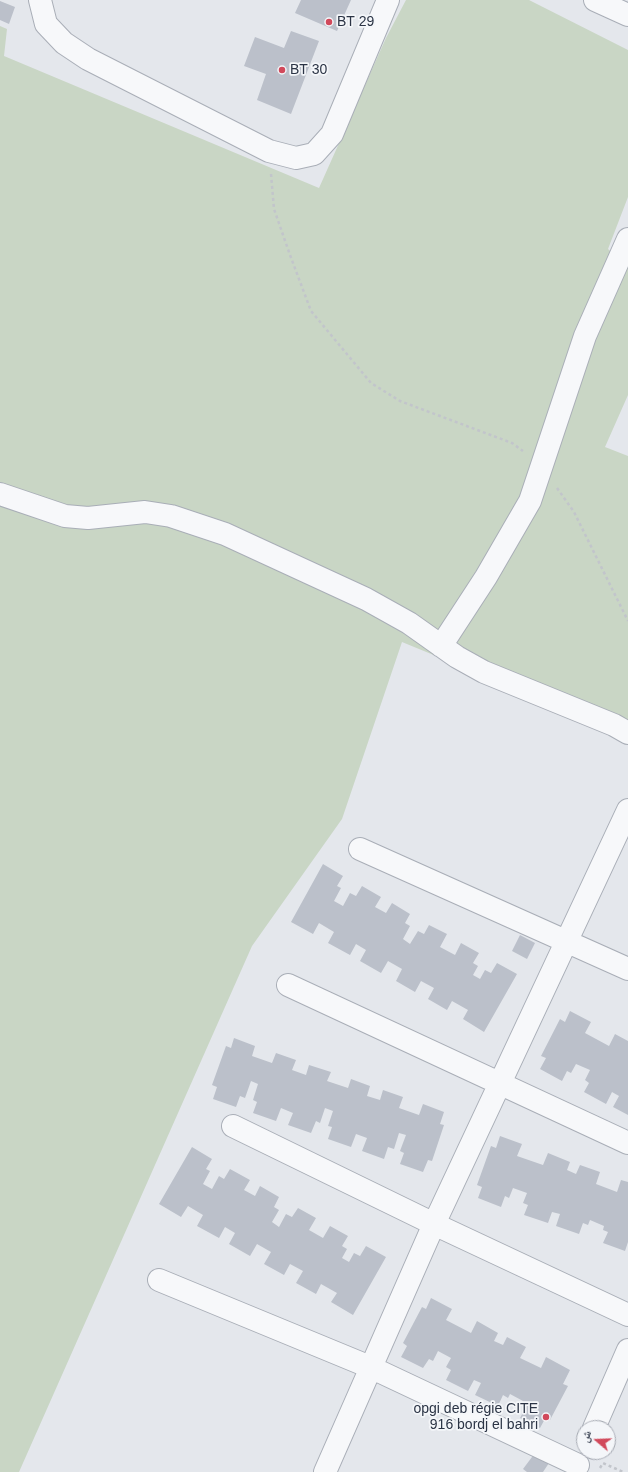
<!DOCTYPE html>
<html>
<head>
<meta charset="utf-8">
<style>
	body { margin:0 }
	#map { position:relative; width:628px; height:1472px; overflow:hidden; background:#e4e7ec; font-family:Arial,"Noto Naskh Arabic",sans-serif }
	canvas { display:block }
	.north { position:absolute; left:576px; top:1420px; width:40px; height:40px; box-sizing:border-box; background:#f4f6f9; border:1px solid #a4a8b1; border-radius:50%; rotate:289deg; font-size:11px; font-weight:700; line-height:16px; text-align:center; color:#2b3445 }
	.north::after { content:''; display:block; margin:auto; width:14px; height:18px; background:#d1495b; clip-path:polygon(50% 0,100% 100%,50% 72%,0 100%) }
</style>
</head>
<body>
<div id="map">
<canvas width="628" height="1472"></canvas>
<div class="north">ش</div>
</div>
<script>
const ctx = document.querySelector('canvas').getContext('2d');
ctx.lineJoin = 'round';
function fillPath(path, color) {
  ctx.fillStyle = color;
  ctx.fill(path, 'evenodd');
}
function strokePath(path, color, width, dash) {
  ctx.strokeStyle = color;
  ctx.lineWidth = width;
  ctx.lineCap = dash ? 'butt' : 'round';
  ctx.setLineDash(dash || []);
  ctx.stroke(path);
}
function drawText(font, color, halo, rows, align = 'center') {
  ctx.font = font + ' Arial,sans-serif';
  ctx.lineWidth = 3.5;
  ctx.setLineDash([]);
  ctx.textBaseline = 'middle';
  ctx.strokeStyle = halo;
  ctx.fillStyle = color;
  for (const [text, x, y, turn = 0] of rows) {
    ctx.save();
    ctx.translate(x, y);
    ctx.rotate((+turn || 0) * Math.PI / 180);
    ctx.textAlign = isNaN(turn) ? turn : align;
    if (halo) ctx.strokeText(text, 0, 0);
    ctx.fillText(text, 0, 0);
    ctx.restore();
  }
}
fillPath(new Path2D(`
	M406,0H529L628,50V197L608,249L628,267V395L605,447L628,456V735L402,642L342,819L252,946L19,1472H0V26L7,29L4,56L319,188L386,38Z`), '#c9d6c5');
fillPath(new Path2D(`
	M301,0H351L337,31L295,13Z
	M0,1L15,7L9,24L0,20Z
	M291,31L319,41L291,114L257,100L266,74L244,66L255,37L284,48Z
	M323,864L343,876L337,886L341,888L334,901L343,906L350,893L356,896L362,886L381,897L375,907L386,913L392,903L410,914L405,923L410,926L403,939L410,944L418,931L424,934L429,925L447,934L440,947L455,955L461,943L479,953L473,963L478,966L473,975L480,979L485,970L491,973L497,963L517,974L484,1032L463,1019L468,1010L452,1001L447,1010L428,999L434,988L421,981L415,992L396,981L402,969L388,961L381,973L360,961L366,950L356,944L350,955L328,943L334,932L319,923L313,934L291,922Z
	M520,935L535,943L527,959L512,951Z
	M570,1011L591,1022L585,1033L609,1046L615,1034L628,1041V1115L613,1107L619,1096L612,1092L606,1104L584,1092L589,1083L585,1080L590,1070L576,1064L571,1073L567,1071L562,1081L540,1069L546,1058L541,1056L560,1019L565,1022Z
	M234,1038L255,1046L252,1056L272,1063L276,1053L296,1060L292,1070L306,1075L309,1065L331,1072L327,1081L348,1088L351,1079L370,1086L367,1096L380,1100L383,1090L403,1097L399,1108L419,1115L423,1104L444,1112L440,1124L444,1125L432,1161L428,1160L423,1172L400,1164L404,1153L400,1151L406,1135L399,1133L394,1149L388,1147L384,1159L362,1151L367,1138L356,1134L351,1147L328,1139L332,1127L328,1126L333,1111L325,1108L320,1123L316,1121L311,1133L288,1125L293,1113L281,1108L276,1121L253,1113L257,1102L253,1100L258,1084L251,1081L245,1098L240,1096L236,1107L213,1099L217,1087L212,1085L226,1046L231,1048Z
	M500,1136L522,1144L517,1156L543,1165L548,1153L570,1162L567,1170L576,1174L580,1165L600,1172L596,1184L617,1192L621,1180L628,1182V1242L625,1251L603,1243L608,1232L603,1230L604,1226L590,1220L588,1225L583,1223L579,1234L556,1226L560,1214L552,1212L548,1223L524,1215L528,1205L523,1203L527,1193L513,1188L509,1198L505,1196L501,1207L478,1198L482,1187L477,1185L491,1146L496,1148Z
	M192,1147L212,1159L206,1169L210,1171L203,1184L212,1189L219,1176L224,1179L230,1169L250,1180L244,1190L255,1196L260,1186L279,1197L274,1207L279,1210L272,1222L279,1227L286,1214L292,1217L298,1208L316,1218L309,1230L323,1238L330,1226L348,1236L342,1246L347,1249L342,1258L349,1262L354,1253L360,1256L366,1246L386,1257L353,1315L331,1302L337,1293L321,1284L316,1294L296,1283L303,1271L290,1264L284,1275L264,1264L271,1252L257,1244L250,1256L229,1244L235,1233L225,1227L219,1238L197,1226L203,1215L188,1206L181,1217L159,1204Z
	M431,1298L452,1309L446,1320L471,1333L477,1321L498,1333L494,1341L503,1345L507,1337L526,1347L520,1358L541,1368L546,1357L570,1370L563,1384L568,1386L550,1420L546,1417L540,1428L520,1418L526,1407L521,1405L523,1401L510,1394L508,1398L503,1395L498,1406L475,1395L481,1383L474,1380L468,1391L446,1380L451,1370L446,1367L451,1358L438,1351L433,1361L429,1359L423,1368L401,1357L407,1346L403,1343L422,1307L426,1309Z
	M535,1453L549,1463L543,1472H527L523,1469Z`), '#bbc0ca');
const minor = new Path2D(`
	M40,0L46,24L64,43L88,59L269,151L296,158L314,154L332,134L388,0
	M595,0L628,15
	M0,494L65,516L88,518L145,512L171,516L225,534L366,599L409,623L457,657L484,672L614,725L628,733
	M441,646L486,577L530,501L585,336L628,239
	M360,849L628,969
	M288,985L628,1143
	M233,1126L434,1224L628,1315
	M159,1280L370,1367L578,1465
	M594,1428L628,1350
	M325,1472L434,1224L628,810`);
strokePath(minor, '#a9aeb7', 24);
strokePath(new Path2D(`
	M271,174L274,209L290,255L311,311L371,383L400,401L512,443L523,451
	M557,488L574,512L628,621
	M600,1468L603,1463L623,1472`), '#c2c5cb', 2.5, [3, 3]);
strokePath(minor, '#f7f8fa', 22);
for (const [x, y, r, color] of [
	[329,22,4,"#d1495b"],
	[282,70,4,"#d1495b"],
	[546,1417,4,"#d1495b"]
]) {
  const dot = new Path2D();
  dot.arc(x, y, r, 0, 2 * Math.PI);
  ctx.fillStyle = color;
  ctx.fill(dot);
  strokePath(dot, '#f4f6f9', 1.5);
}
drawText('14px', '#2b3445', '#f4f6f9', [
	["BT 29",337,22],
	["BT 30",290,70],
	["opgi deb régie CITE",538,1409,"right"],
	["916 bordj el bahri",538,1425,"right"]
], 'left');
</script>
</body>
</html>
